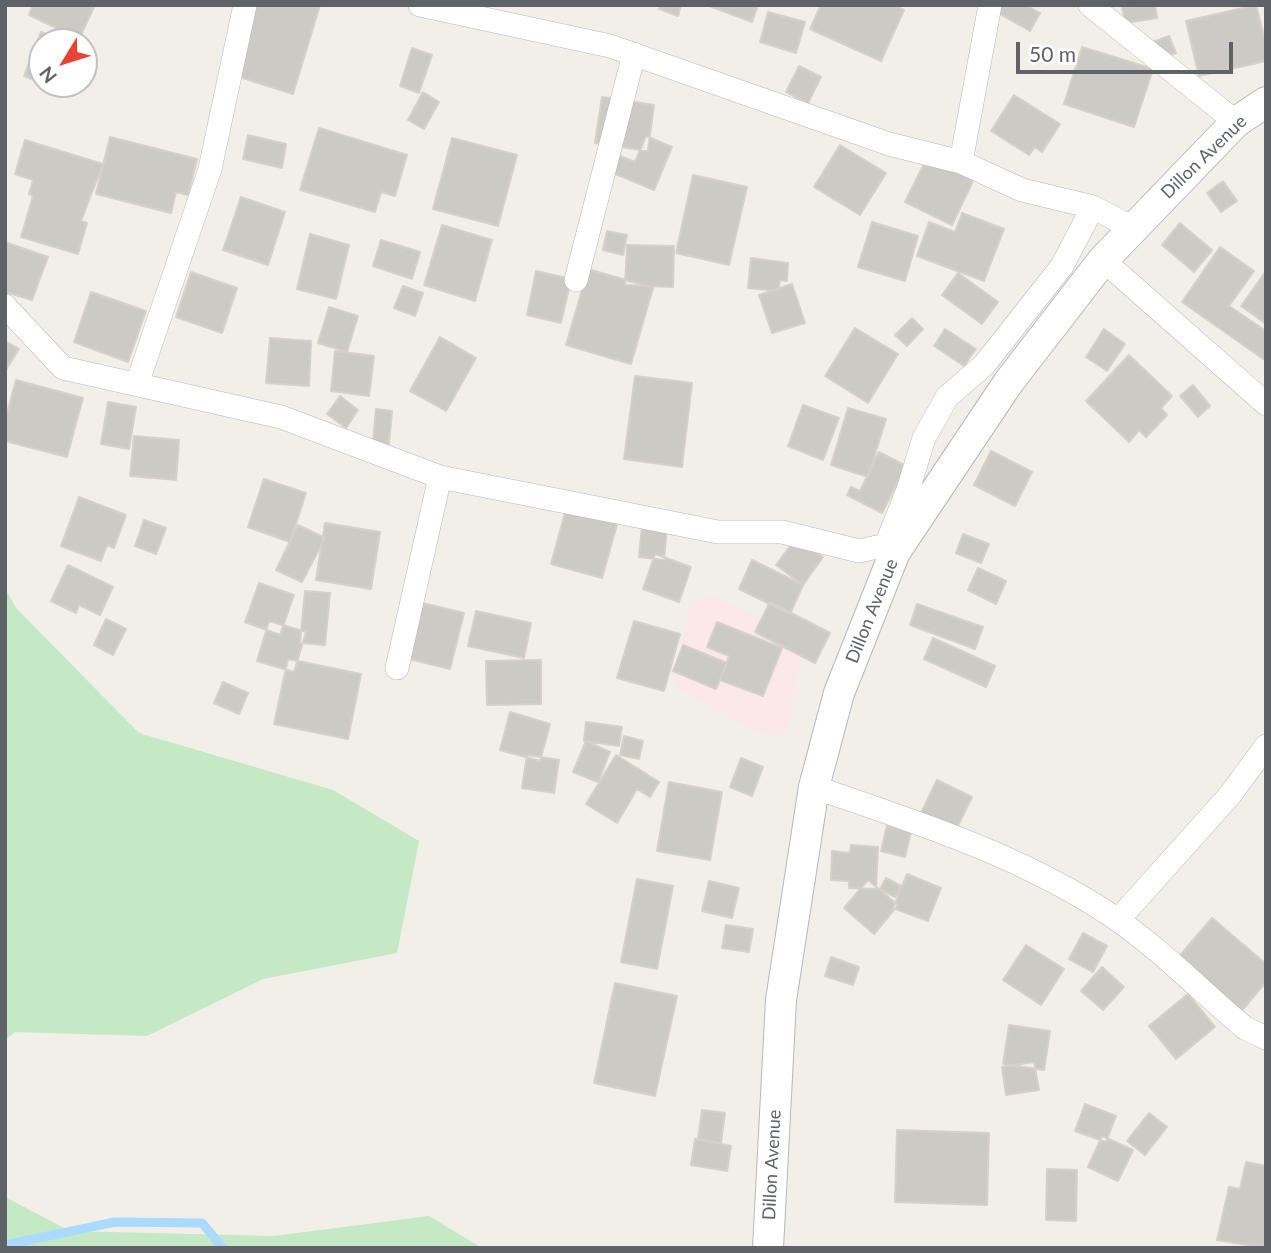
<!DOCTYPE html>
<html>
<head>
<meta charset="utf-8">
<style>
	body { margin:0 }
	#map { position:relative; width:1271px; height:1253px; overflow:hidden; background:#f1efe8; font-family:Lato,sans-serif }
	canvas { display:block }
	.frame { position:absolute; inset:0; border:7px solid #5f6368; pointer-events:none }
	.north { position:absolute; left:28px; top:28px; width:70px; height:70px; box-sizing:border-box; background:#fff; border:2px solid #bfc1c3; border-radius:50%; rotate:232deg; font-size:19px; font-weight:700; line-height:28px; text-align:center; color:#5f6368 }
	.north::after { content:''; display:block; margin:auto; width:24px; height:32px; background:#ea4335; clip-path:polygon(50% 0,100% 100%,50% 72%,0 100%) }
	.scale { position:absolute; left:1016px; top:42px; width:217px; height:32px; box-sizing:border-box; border:4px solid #5f6368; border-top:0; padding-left:9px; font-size:21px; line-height:24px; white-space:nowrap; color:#5f6368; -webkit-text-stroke:5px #fff; paint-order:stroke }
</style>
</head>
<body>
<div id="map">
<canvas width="1271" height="1253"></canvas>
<div class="frame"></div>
<div class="north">N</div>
<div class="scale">50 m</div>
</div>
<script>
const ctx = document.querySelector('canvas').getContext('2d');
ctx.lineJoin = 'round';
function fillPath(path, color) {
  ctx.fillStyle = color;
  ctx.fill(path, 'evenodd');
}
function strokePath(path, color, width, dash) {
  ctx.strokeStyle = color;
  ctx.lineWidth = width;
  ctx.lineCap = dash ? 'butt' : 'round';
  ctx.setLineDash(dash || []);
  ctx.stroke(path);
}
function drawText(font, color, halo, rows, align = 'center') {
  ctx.font = font + ' Lato,sans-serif';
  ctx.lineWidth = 5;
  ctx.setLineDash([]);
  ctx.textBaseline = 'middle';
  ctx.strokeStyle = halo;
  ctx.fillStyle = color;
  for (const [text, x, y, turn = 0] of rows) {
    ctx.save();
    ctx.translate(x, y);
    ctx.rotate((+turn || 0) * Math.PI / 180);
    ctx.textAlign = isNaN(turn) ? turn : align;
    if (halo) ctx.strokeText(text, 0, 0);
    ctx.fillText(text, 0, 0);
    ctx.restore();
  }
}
fillPath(new Path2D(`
	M715,596L804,639L786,735L756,732L675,686L691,601Z`), '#fce8e6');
fillPath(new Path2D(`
	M5,589L17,609L139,733L333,790L419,841L397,953L263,979L147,1036L15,1032L5,1040Z
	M5,1197L70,1231L274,1236L429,1216L482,1248H5Z`), '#c5e8c5');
strokePath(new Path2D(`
	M5,1245L115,1222L202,1223L223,1248`), '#aadaff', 9);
const building = new Path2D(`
	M33,5H95L79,39L29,15Z
	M253,5H320L293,94L233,75Z
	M661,5H681L678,16L659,9Z
	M707,5H758L752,22Z
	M821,5H895L904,10L881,61L810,29Z
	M1002,5H1026L1040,13L1030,31L998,13Z
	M1155,5L1157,18L1125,23L1122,7Z
	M1256,5L1266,45V61L1199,76L1186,21Z
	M768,12L805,22L796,53L760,42Z
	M41,32L65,42H42V83L24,76Z
	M1169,36L1176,53L1146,64L1139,47Z
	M1082,47L1153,69L1134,127L1064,104Z
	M412,48L432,55L419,93L400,86Z
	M799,66L821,77L808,103L786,92Z
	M44,84H78L73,96Z
	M423,92L439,102L424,129L408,120Z
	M1014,95L1060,124L1042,152L1035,147L1029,155L991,131Z
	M602,97L654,105L648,151L595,143Z
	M319,128L407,155L395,196L381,192L375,212L300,190Z
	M248,135L286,144L282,168L243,159Z
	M646,136L672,147L654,190L613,173L620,156L635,162Z
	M110,137L197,159L188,195L176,192L171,213L96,194Z
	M452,138L517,155L498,226L433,209Z
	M25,140L103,164L81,221L87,223L78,254L21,237L33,196L29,194L33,180L15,174Z
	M840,145L886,173L860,215L814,187Z
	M928,156L974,179L952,225L905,202Z
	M693,175L747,187L729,265L676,253Z
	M1223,181L1237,201L1221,212L1207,193Z
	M241,197L285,212L268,265L223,250Z
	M962,213L1004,229L984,281L917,256L929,222L955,232Z
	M872,222L918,236L905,281L858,267Z
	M1180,223L1212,250L1194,272L1162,245Z
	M442,225L492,240L475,301L424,285Z
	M607,231L627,235L623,255L603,250Z
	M310,234L349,245L336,299L297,289Z
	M381,240L420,252L412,279L373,266Z
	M5,242L48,257L32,300L5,292Z
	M627,245L674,246L673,287L625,285Z
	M1220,247L1254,271L1229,306L1266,331V361L1182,302Z
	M751,258L788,263L787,281L780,280L778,291L748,288Z
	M588,269L653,288L631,364L566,345Z
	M536,271L571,279L561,323L527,315Z
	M1266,271V324L1241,306Z
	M191,272L237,288L222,333L176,317Z
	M958,273L998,302L982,324L942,295Z
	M792,284L805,323L772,333L759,295Z
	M403,286L423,293L415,316L394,308Z
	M91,292L146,311L128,362L74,342Z
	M329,307L358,316L347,352L318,343Z
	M912,318L923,329L907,346L895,335Z
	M855,328L898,354L868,403L825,376Z
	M945,329L976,349L964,366L934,346Z
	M1104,329L1125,344L1107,371L1086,357Z
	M440,337L476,358L446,411L410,391Z
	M270,338L311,341L309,386L266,383Z
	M5,341L19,349L5,371Z
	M335,351L374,356L369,396L331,391Z
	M1129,355L1172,396L1161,408L1167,415L1146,437L1139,430L1129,442L1086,401Z
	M635,376L692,383L682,467L624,459Z
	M16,380L83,398L67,457L5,441V421Z
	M1193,385L1210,406L1198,417L1180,396Z
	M340,396L358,410L346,428L327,414Z
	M108,402L136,407L129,449L101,444Z
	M803,405L839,418L823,460L788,446Z
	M848,408L886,419L868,477L831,465Z
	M376,409L392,411L389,444L373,442Z
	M134,436L179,440L176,480L130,476Z
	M991,451L1032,472L1015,506L974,485Z
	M879,452L906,466L882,513L847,495L851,487L860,491Z
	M264,479L306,493L290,542L248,527Z
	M79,497L126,515L114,548L107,545L101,561L61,546Z
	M568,502L619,517L602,578L551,564Z
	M144,520L166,528L156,554L135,546Z
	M325,523L380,532L371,589L316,580Z
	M298,525L325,538L302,582L276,570Z
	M642,525L667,528L664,560L639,557Z
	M963,534L989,544L981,563L956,553Z
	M796,538L823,557L803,585L776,565Z
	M655,554L691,567L679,602L643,589Z
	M752,560L803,585L790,614L739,589Z
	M68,565L113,587L100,615L79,605L76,613L51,601Z
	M978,568L1006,581L996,604L968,590Z
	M259,583L294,595L280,635L245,622Z
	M305,591L330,593L325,645L300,643Z
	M418,602L464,613L450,669L405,658Z
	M770,602L830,633L815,663L755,632Z
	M917,604L983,627L975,649L910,625Z
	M476,611L531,623L524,658L468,646Z
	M106,619L126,629L113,655L94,645Z
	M269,621L306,632L294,672L257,661Z
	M634,621L680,634L664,691L617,678Z
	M717,622L782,648L763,696L720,680L729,656L707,647Z
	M933,638L995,666L986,687L924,659Z
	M683,645L727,663L716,689L673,671Z
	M288,659L361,674L348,739L274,724Z
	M541,660V704L487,705L486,661Z
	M223,682L248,693L239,714L214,703Z
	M510,712L550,724L540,761L500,750Z
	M586,722L622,727L619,746L584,741Z
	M624,736L643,741L639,759L620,755Z
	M586,741L610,752L598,782L573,772Z
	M527,755L559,760L554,793L522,788Z
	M616,755L659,782L650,797L637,789L617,823L586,804Z
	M741,758L763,767L752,796L730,787Z
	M937,780L972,797L955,832L920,815Z
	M669,782L722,792L710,860L657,851Z
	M887,826L911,832L905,857L881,851Z
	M851,845L878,847L876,889L849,888V881L831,880L832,851L850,853Z
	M907,874L941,888L928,921L893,908Z
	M886,878L901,886L895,897L880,889Z
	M637,879L673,886L657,969L621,962Z
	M868,880L898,905L874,934L844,908Z
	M709,881L739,888L732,918L702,911Z
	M1212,918L1266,964V982L1239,1014L1176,960Z
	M726,925L753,929L749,952L722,948Z
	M1083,933L1107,946L1093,972L1069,959Z
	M1026,945L1064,969L1041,1005L1003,980Z
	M831,957L859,967L853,985L825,976Z
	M1102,967L1124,987L1103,1010L1081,991Z
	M615,983L677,996L655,1096L594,1083Z
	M1188,994L1215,1027L1176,1059L1149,1026Z
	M1009,1025L1050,1031L1044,1070L1003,1064Z
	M1034,1062L1039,1090L1006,1095L1002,1067Z
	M1085,1104L1116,1116L1106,1142L1075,1131Z
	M702,1110L725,1113L721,1143L698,1139Z
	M1149,1113L1167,1127L1145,1155L1127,1141Z
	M897,1130L989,1133L987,1205L895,1202Z
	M1102,1136L1133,1150L1118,1181L1088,1167Z
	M695,1139L731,1146L727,1171L691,1165Z
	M1246,1162L1266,1166V1248L1217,1240L1229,1187L1240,1189Z
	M1047,1169L1077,1170L1076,1221L1046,1220Z`);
fillPath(building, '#cccac5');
strokePath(building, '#d6d1c6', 2);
const minor = new Path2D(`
	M420,5L610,46L889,144L961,162L1022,190L1093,207L1132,228
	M1090,5L1236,122
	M961,162L990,5
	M1103,260L1266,404
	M576,280L634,54
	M5,306L63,368L281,417L440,477L718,532H782L859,551L886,545L908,490L924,438L947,397L984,365L1062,266L1093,207
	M137,384L210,169L245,5
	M397,668L440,477
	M814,787C917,822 1025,857 1115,918C1161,950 1202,992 1245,1028L1266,1038
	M1118,920L1230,795L1266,746`);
const tertiary = new Path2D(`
	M768,1248L781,1000L814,787L839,693L895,552L1008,383L1103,260L1236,122L1266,102`);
strokePath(minor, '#b5b8bc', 24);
strokePath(tertiary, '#b5b8bc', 32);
strokePath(minor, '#fff', 23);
strokePath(tertiary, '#fff', 30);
drawText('18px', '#5f6368', '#fff', [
	["Dillon Avenue",1204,157,-44],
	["Dillon Avenue",872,611,-68],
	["Dillon Avenue",772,1165,-87]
]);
</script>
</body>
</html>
